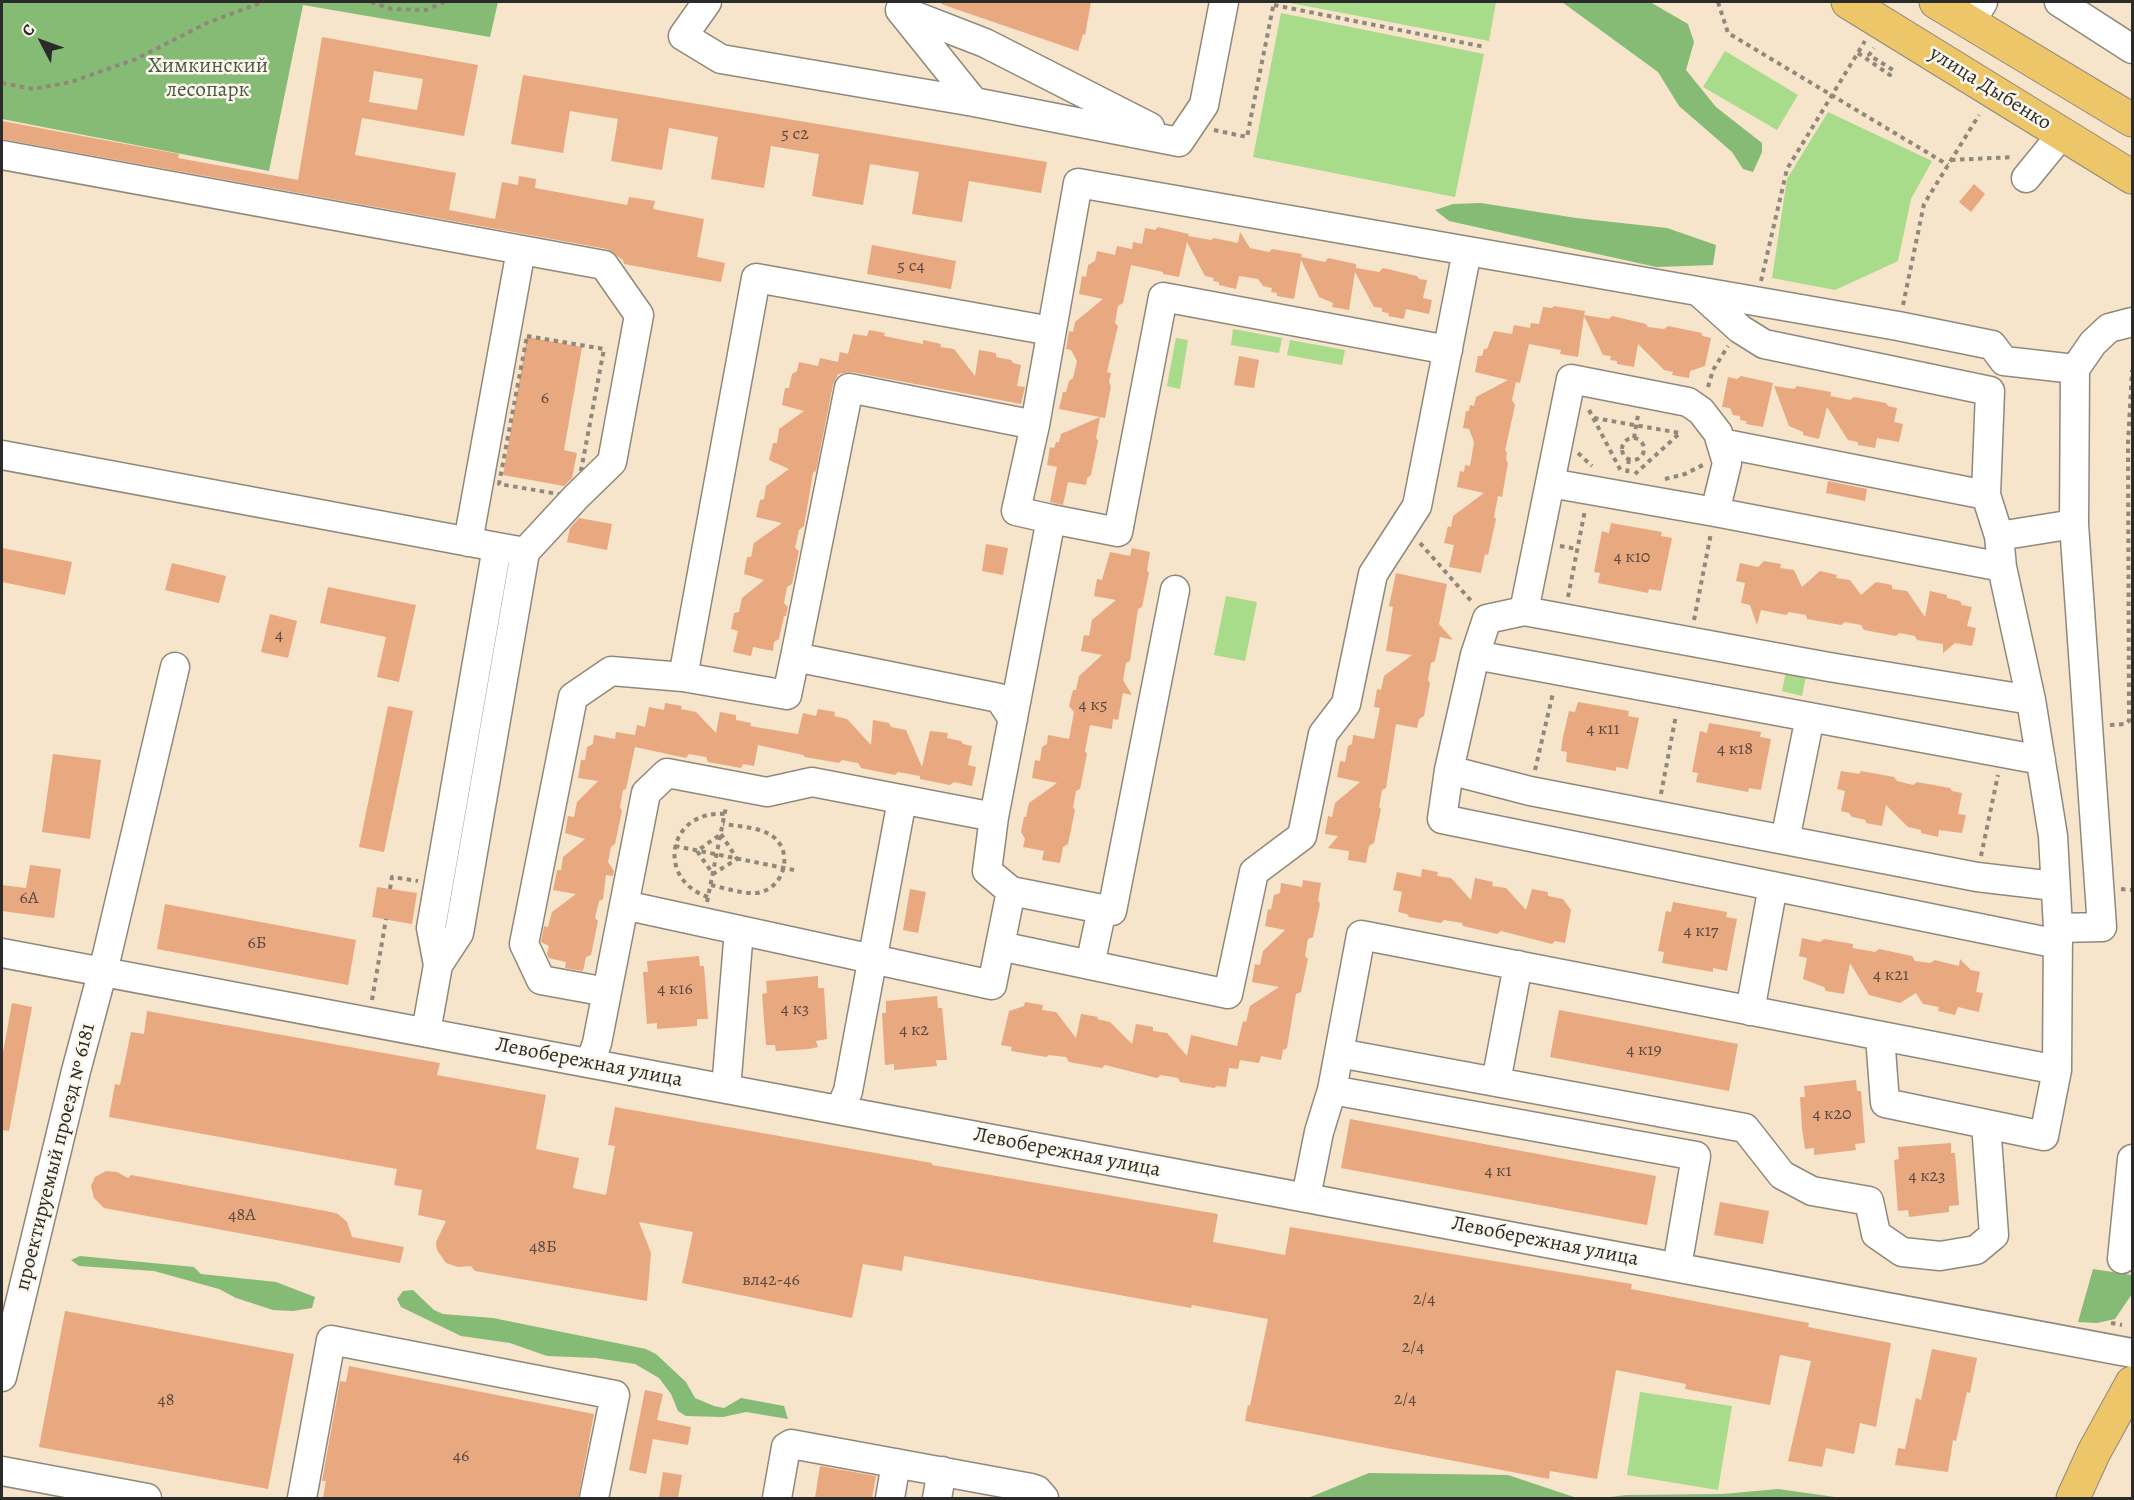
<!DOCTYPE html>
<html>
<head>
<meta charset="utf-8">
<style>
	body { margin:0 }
	#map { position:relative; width:2134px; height:1500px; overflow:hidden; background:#f6e4cb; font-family:Alegreya,serif }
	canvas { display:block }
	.frame { position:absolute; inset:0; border:3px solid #2b2b2b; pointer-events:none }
	.north { position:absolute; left:12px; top:12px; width:60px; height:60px; -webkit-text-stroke:4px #fbf7ec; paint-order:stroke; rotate:311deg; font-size:16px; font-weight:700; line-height:24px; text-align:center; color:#2b2b2b }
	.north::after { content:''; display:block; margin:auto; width:21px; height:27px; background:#2b2b2b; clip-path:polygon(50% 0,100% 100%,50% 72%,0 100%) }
</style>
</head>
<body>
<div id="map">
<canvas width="2134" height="1500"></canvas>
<div class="frame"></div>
<div class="north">С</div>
</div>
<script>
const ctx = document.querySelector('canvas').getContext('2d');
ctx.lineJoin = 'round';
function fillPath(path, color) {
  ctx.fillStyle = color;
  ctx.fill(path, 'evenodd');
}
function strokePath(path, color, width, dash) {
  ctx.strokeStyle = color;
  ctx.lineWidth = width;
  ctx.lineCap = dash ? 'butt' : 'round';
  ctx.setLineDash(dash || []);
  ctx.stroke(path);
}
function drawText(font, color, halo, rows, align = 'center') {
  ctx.font = font + ' Alegreya,serif';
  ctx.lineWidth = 5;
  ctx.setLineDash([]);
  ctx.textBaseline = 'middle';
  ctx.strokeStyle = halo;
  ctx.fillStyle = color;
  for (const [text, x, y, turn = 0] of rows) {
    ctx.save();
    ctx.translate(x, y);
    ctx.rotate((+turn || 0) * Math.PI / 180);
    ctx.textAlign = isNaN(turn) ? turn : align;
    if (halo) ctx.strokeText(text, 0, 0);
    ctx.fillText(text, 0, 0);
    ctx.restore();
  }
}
fillPath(new Path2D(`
	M1285,2H1496L1489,41Z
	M1281,13L1484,54L1455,197L1253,157Z
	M1725,51L1798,95L1777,130L1703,87Z
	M1828,112L1932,161L1911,199L1898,261L1835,290L1772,278L1787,179Z
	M1233,329L1282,338L1279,353L1231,345Z
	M1176,338L1188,340L1180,389L1167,386Z
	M1290,340L1345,350L1342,365L1287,355Z
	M1226,596L1257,602L1245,661L1214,655Z
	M1787,667L1807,671L1802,696L1782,691Z
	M1640,1392L1732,1406L1718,1490L1627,1475Z`), '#a8db8a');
fillPath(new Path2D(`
	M2,2H498L490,37L303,5L269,171L2,119Z
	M1562,2H1650L1688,24L1694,42L1686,70L1716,107L1762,143V152L1753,172L1743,169L1732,152L1679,106L1658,72Z
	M1481,203L1576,218L1667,228L1716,245L1713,265L1656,267L1449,221L1435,210L1453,204Z
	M80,1256L194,1267L201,1274L276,1282L315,1297L312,1308L293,1311L273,1310L236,1298L219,1289L154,1271L79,1266L71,1260Z
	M2093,1269L2132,1275V1294L2115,1319L2097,1323L2078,1322Z
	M413,1290L434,1310L443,1314L493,1318L646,1349L656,1354L686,1382L695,1398L714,1406L724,1408L741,1398L784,1406L788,1419L746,1412L723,1417L686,1416L678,1411L671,1394L659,1378L635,1364L596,1358L547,1356L510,1343L461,1336L401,1307L397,1299L403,1291Z
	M1369,1473L1508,1475L1577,1498H1308Z
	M1778,1489L1842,1498H1603L1626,1495L1723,1494Z`), '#86bb76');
fillPath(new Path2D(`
	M942,2H1091L1085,35L1083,34L1078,51L941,4Z
	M322,37L478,65L464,136L362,118L355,155L456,173L449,210L495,219L502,182L518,185L519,176L536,179L535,188L627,205L629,197L655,201L653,209L704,219L697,257L725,263L721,282L624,264L623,260L607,249L2,139V121L179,154L178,158L298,180ZM374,71L423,79L417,110L369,102Z
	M523,75L1047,162L1041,193L969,181L962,222L912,214L919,172L870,164L863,205L812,196L819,154L771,146L764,188L711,179L718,137L669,128L662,170L611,161L618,119L570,111L563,153L511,144Z
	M1974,184L1985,194L1971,212L1959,202Z
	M1158,227L1189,234L1188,236L1211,240L1214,238L1238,243L1240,232L1250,248L1269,252L1272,249L1302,254L1301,257L1325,262L1328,258L1356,264V268L1379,272L1383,268L1417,276L1419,279L1427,280L1423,298L1432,300L1429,314L1406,309L1404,319L1388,316L1389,313L1382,312V308L1374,307L1355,272L1349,310L1332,307L1333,303L1319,297L1301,260L1294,299L1277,296V293L1271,292L1272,288L1263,286L1258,279L1239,276L1236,289L1219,285V282L1213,281L1214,278L1205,276L1187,242L1179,277L1163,274V272L1131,265L1123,303L1118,306L1115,323L1118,326L1107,372L1111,373L1109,382L1111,386L1105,418L1059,409L1063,392H1066L1069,381L1073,378L1077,361L1071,350L1066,349L1069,331L1073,332L1075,322L1103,299L1079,294L1082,276L1086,277L1088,265L1095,261L1097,251L1115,255L1117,246L1132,249L1133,242L1142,244L1145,228L1155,230Z
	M872,245L956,261L951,289L867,274Z
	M1554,306L1585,311L1584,315L1609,319L1612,316L1646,324L1648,327L1664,329L1668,326L1702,333V336L1711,338L1705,366L1690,371L1689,378L1672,375L1673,372L1664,370L1638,344L1634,367L1617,364V361L1610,360L1611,356L1603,355L1584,316L1578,357L1560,354L1561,350L1529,344L1520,383L1516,382L1512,400L1515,405L1505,451L1507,452L1506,459L1508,463L1502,497L1498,496L1494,517L1496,519L1488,555L1485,554L1481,573L1449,567L1454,545L1444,543L1448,526L1451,527L1453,516L1484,493L1457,487L1460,471L1464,472L1465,465L1470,466L1474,442L1469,429L1463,428L1466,411H1469L1470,405L1474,406L1476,397L1508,380L1475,372L1478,356H1482L1484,349H1487L1494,331L1512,334L1514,325L1530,328L1531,323L1539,324L1543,307L1552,308Z
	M869,330L885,333L884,336L923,344V340L941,344L940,347L954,349L975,376L979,350L996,353V357L1011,360L1013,363L1021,365L1017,386L1025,387L1021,404L852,372L838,374L833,385L816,471L813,473L804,526L799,530L795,548L799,551L792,584L787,587L784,603L788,607L786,616H784L779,639L774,642L773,651L753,647L751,656L733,652L738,631L731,629L734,613L739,612L742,598L764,580L744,574L747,557H751L754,543L782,523L756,517L760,500L764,499L766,486L789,469L769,460L773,443H777L779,429L804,411L782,405L785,388H789L792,374L797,371L799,362L818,366L820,358L838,362L840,352L848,354L853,334L867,336Z
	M527,337L582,347L564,450L577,453L572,478L564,486L503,475Z
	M1239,356L1259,360L1254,388L1234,385Z
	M1741,376L1773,383L1763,427L1746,424V421L1740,420V416L1733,415L1730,408L1722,407L1728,377L1737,379Z
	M1774,386L1794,389L1797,386L1831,392L1830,396L1850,400L1854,397L1886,403L1888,406L1897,408L1894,422L1903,424L1899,442L1877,438L1875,448L1858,445V442L1848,440L1827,407L1819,439L1803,435V432L1789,426Z
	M1100,417L1096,438L1098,441L1091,475L1087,478L1086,485L1068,482L1063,505L1050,502L1057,467L1047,465L1050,447L1054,448L1056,442H1059L1061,434Z
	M1828,481L1867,489L1865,501L1826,493Z
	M579,518L612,524L607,550L567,542L570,528Z
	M1611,523L1662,532L1661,536L1672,538L1661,591L1649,589L1648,593L1598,583L1600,573L1594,572L1602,531L1609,533Z
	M986,544L1008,548L1003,575L982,571Z
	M2,548L72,562L65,595L2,582Z
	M1132,548L1150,552L1147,570L1149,573L1142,607L1138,609L1130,661L1126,663L1123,680L1132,695L1123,693L1118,720L1113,719L1112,729L1090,725L1085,751L1087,754L1080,789L1076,791L1073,807L1075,810L1068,844L1063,847L1060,863L1042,860L1044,851L1023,847L1025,839L1021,832L1024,817H1026L1029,803L1057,783L1032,778L1035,760L1040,761L1042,747L1047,744L1048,735L1069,739L1074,712L1069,706L1073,690H1076L1079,676L1102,655L1081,651L1084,635L1089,636L1092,620L1116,600L1094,596L1097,579L1102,580L1110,552L1130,556Z
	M1764,561L1781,564L1780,568L1794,570L1802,587L1820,571L1837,575L1836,578L1850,580L1861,595L1876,582L1892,585V589L1907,591L1925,617L1930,591L1947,595V598L1960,601L1962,605L1972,607L1967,626L1976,628L1972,646L1955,643L1943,653V644L1917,640L1915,636L1899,633L1896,636L1864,630L1861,625L1845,622L1841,625L1807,619L1806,615L1789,612L1786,615L1761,610L1757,625L1750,605L1741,603L1745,583L1736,581L1740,563L1758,567Z
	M172,563L226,576L219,603L165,590Z
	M1396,573L1447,584L1439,624L1453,640L1440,637L1435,661L1431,663L1428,680L1430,683L1424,716L1419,719L1417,728L1396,724L1386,788L1382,790L1379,807L1381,809L1374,843L1369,846L1366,863L1348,860L1349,851L1328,848L1338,836L1325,834L1328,816L1332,817L1335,803L1360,782L1337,777L1340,761L1345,762L1348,746L1352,744L1353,735L1374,739L1380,708L1374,707L1377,689L1381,690L1384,676L1412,655L1386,651L1393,607L1389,606Z
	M328,587L416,605L399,682L377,677L386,637L320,623Z
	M270,614L297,621L288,658L261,652Z
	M1578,702L1629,711L1628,716L1639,718L1628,769L1616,767V771L1566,762L1567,752L1561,751L1563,737L1569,711L1575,712Z
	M665,703L682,706L681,709L696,712L716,733L720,712L736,715V720L751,723L750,726L798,734L803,713L816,716L818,709L835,712L834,716L847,719L871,745L873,720L889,723L891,727L906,730L922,767L930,731L948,733L947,738L961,741L963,744L972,746L968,765L976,767L972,786L954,782L950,785L920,779V776L898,772L895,775L861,768L858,763L842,760L839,763L805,757L803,755L758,745L754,766L743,764L741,768L708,762L706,757L689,754L686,758L635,747L626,789L623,790L620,807L622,811L615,844L611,847L608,862L614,871L613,876L606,875L603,899L599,901L595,918L598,921L591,955L586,957L583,971L565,968L566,962L549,958L547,954L549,946L541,942L544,926L548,927L552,912L576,894L553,890L557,870H561L563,857L585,839L565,833L568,816L574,817L577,802L598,781L578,778L581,760H585L587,747L593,744L594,735L615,739L616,732L635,735L637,725L645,727L649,707L664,710Z
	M388,706L413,711L384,852L359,847Z
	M1709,723L1761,732L1760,737L1771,739L1761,790L1749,788L1748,792L1696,782L1698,773L1692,772L1700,731L1707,733Z
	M53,754L101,760L90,839L42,832Z
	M1841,771L1859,774L1861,771L1894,777L1897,781L1913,785L1917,782L1950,788L1952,791L1962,793L1958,814L1966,815L1962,833L1939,830L1938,837L1921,833V830L1908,827L1886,805L1882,826L1866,823V820L1852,817L1849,813L1841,811L1845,791L1837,789Z
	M30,865L61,869L54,918L2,911V885L26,888Z
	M1422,869L1438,872L1437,876L1451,878L1471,900L1475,878L1493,882L1492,886L1506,888L1526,910L1532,889L1548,892V896L1563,899L1571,910L1565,943L1555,941L1552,944L1501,931L1497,934L1463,926L1462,923L1444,920L1441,923L1409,917L1407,914L1398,912L1402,892L1393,890L1397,872L1421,877Z
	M1303,880L1321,883L1318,900L1320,904L1313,937L1308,939L1305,956L1308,959L1301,992L1296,994L1287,1048L1283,1050L1281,1060L1261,1056L1259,1063L1240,1060L1238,1069L1229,1068L1226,1087L1217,1086L1214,1088L1180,1082L1178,1078L1161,1075L1157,1078L1105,1065L1102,1068L1069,1062L1066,1057L1049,1055L1046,1057L1011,1051L1012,1047L1001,1045L1009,1011L1024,1006L1025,1002L1043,1005L1042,1010L1056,1012L1076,1038L1081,1014L1098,1017L1097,1019L1110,1022L1132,1044L1136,1024L1153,1027V1031L1167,1033L1187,1056L1191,1035L1237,1046L1243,1021L1246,1022L1250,1006L1279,987L1252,982L1255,964L1260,965L1263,951L1285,930L1265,926L1268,909L1271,910L1274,895L1280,893L1281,883L1302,887Z
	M377,887L417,893L412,924L372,917Z
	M910,889L926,892L918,933L903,930Z
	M1673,902L1727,912L1726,917L1737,919L1727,971L1713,968V972L1662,963L1664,952L1658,951L1666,911L1671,912Z
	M165,904L356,940L348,985L157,949Z
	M1802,938L1820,942L1824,939L1853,944V948L1875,952L1879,949L1912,956L1915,961L1930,963L1935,960L1959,966L1960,959L1971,970L1980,972L1976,992L1983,993L1979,1012L1958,1007L1955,1015L1938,1011L1939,1007L1923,1004L1916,993L1900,1003L1869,995L1850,963L1844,994L1826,991L1824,987L1803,979L1807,958L1799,956Z
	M699,956L700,966H704L708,1019H697V1026L657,1029V1023L647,1024L643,972H648L647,961Z
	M818,976V988H824L827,1039L816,1041L818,1047L809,1049L776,1051L775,1045H766L762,994L767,993L766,981Z
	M937,996L938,1008H942L947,1060H936L937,1066L894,1070V1064L885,1065L882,1013H886V1001Z
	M12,1003L32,1007L9,1131L2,1130V1058Z
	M1559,1010L1738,1044L1729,1091L1550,1057Z
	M147,1011L440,1063L437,1075L546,1095L536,1149L579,1158L573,1188L606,1195L615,1146L608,1145L615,1107L932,1163V1165L1218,1214L1213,1242L1285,1255L1290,1227L1632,1284L1631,1289L1809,1323L1808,1327L1891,1343L1876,1427L1860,1423L1854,1454L1826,1448L1822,1467L1788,1461L1811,1361L1780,1355L1770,1405L1685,1389L1686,1384L1616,1370L1597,1479L1550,1471L1549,1479L1245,1421L1248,1405L1250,1406L1268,1319L1192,1305L1191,1308L904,1256L902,1271L863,1264L852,1318L682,1283L693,1232L639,1222L651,1253L647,1301L475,1271L471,1266L458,1267L446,1263L437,1250L436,1242L446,1221L418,1215L422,1190L394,1185L397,1169L109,1117L115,1084L120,1085L131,1032L144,1034Z
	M1856,1080L1857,1091H1861L1865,1143L1855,1144L1856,1150L1814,1155V1148L1805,1149L1802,1128L1800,1097H1805L1804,1086Z
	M1350,1119L1656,1176L1647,1225L1341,1168Z
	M1951,1143V1153H1955L1959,1205L1949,1206V1212L1909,1217L1908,1210L1898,1211L1894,1160L1899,1159L1898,1147Z
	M106,1171L117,1172L128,1178L131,1175L331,1212L338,1214L347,1222L352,1237L404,1247L400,1263L104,1208L94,1198L91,1186L95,1177Z
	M1720,1202L1769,1211L1763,1244L1714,1235Z
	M65,1311L294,1354L268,1489L39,1447Z
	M1932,1349L1977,1358L1970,1393L1967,1392L1956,1441L1953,1440L1948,1472L1895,1465L1898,1448L1905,1449L1916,1398L1921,1400Z
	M349,1366L594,1414L578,1498H323L326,1481H322L340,1381L346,1382Z
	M645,1390L663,1394L657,1420L691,1427L688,1445L653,1439L646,1474L629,1470Z
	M820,1466L876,1476L872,1498H815Z
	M663,1472L682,1475L678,1498H659Z`), '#e8a880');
const minor = new Path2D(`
	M707,2L683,36L721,59L974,102L1179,142L1204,105L1224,2
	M2059,2L2132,49
	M1971,22L1983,2
	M974,102L900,10L985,43L1150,127
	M2,155L604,265L639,315L612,462L576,497L525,552
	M2026,178L2062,134
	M1699,292L1740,329L1764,344L1990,391L1986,495L1721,443
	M2,455L497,547
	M1550,483L1715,512L2002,567
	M1051,519L1016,511L1035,425L1078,183L1898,326L1992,345L2004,361L2075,369
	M1999,536L2074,524
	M468,542L521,250
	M1524,611L1571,379L1688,402L1701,411L1718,433L1727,463L1715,512
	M1475,655L2041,760
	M795,657L849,388L1035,425
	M683,677L756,278L1051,331
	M2031,700L1829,667L1524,611L1487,619L1475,655L1449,770L1530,791L1977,877L2054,886
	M1449,770L1442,819L2058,944
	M1785,840L1810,717
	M1011,891L1112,911L1175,590
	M624,905L992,985L1011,891L987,871L994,817L1051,519L1118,532L1163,297L1448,350
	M2058,928L2102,927L2074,524L2075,369L2093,343L2109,328L2132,322
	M1000,946L1228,994L1254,872L1302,836L1323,734L1346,704L1373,574L1417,506L1467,251
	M2,953L2132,1353
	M1090,965L1102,909
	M607,992L541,980L524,944L573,697L611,671L683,677L787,695L795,657L999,698L1013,719
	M1750,1011L1773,886
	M426,1032L438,965L431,928L497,547L525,552L459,933L438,965
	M1880,1036L1885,1103L2044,1136L2057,1070L2058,928L2053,836L2031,700L2002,567L1999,536L1986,495
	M1339,1053L1745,1128L1782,1175L1812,1191L1869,1201L1876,1234L1902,1252L1940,1256L1976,1250L1994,1235L1986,1124
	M590,1063L597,1043L646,793L667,773L767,792L812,782L994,817
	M1496,1082L1518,965
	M726,1089L739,930
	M1332,1090L1361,935L2057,1070
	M840,1110L848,1091L902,800
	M1306,1197L1319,1132L1332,1090L1696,1156L1677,1267
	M2122,1259L2132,1159
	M2,1377L76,1071L107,955L175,667
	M2,1471L147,1498
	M302,1498L331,1340L615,1395L594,1498
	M777,1498L786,1447L791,1444L1031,1488L1037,1490L1044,1498
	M890,1498L896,1463
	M937,1498L942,1471`);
const major = new Path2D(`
	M1848,2L2132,177
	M1936,2L2132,120
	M2073,1498L2094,1452L2132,1383`);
strokePath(minor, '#90887b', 31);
strokePath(major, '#90887b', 35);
strokePath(new Path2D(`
	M371,2L392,9L426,10L444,2
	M1718,2L1728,33L1948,165
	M1274,5L1485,47
	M1858,53L1890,75L1893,70L1869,55L1874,48
	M2,83L33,89L71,82L136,59L207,23L263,2
	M1214,130L1247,137L1274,2
	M1951,160L2014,157
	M1761,281L1787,169L1865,41
	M1903,305L1924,204L1979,115
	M527,336L604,349L576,497L499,484Z
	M1708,387L1713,370L1728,346
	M1589,410L1622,473
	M1594,418L1680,433L1635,474
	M1634,438L1638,415
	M1622 449a11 11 0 1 1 22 0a11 11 0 1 1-22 0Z
	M1578,453L1592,466
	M1627,473L1629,459
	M1665,479L1685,474L1703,465
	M1420,543L1473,603
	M1560,546L1577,549
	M1568,597L1585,510
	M1694,620L1711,533
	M2110,725L2125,724L2129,721L2128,443L2132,370
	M1535,770L1553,693
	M1661,794L1676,715
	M721,834L737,859L713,874L697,851Z
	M675,846L794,870
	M1981,856L1998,775
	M711,885C725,888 742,894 757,893C786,889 795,848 769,834C756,827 737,826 723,824
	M390,889L392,877L418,881
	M2121,889L2132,890
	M708,897C655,879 668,810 725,814
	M707,902L726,807
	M372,1000L386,919
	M2111,1323L2122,1325`), '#90887b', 4, [4.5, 4.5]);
strokePath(minor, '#fff', 28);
strokePath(major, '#ecc669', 33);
drawText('18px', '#5a4a40', null, [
	["5 с2",795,135],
	["5 с4",911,267],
	["6",545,399],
	["4 к10",1632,558],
	["4",279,636],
	["4 к5",1093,706],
	["4 к11",1603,730],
	["4 к18",1735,750],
	["6А",29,899],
	["4 к17",1701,932],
	["6Б",257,944],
	["4 к21",1891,976],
	["4 к16",675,990],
	["4 к3",795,1010],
	["4 к2",914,1031],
	["4 к19",1644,1051],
	["4 к20",1832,1115],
	["4 к1",1498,1172],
	["4 к23",1927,1177],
	["48А",242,1216],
	["48Б",543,1248],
	["вл42-46",771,1281],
	["2/4",1424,1300],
	["2/4",1413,1348],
	["2/4",1405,1400],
	["48",166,1401],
	["46",461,1457]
]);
drawText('21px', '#4a5743', '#fbf7ec', [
	["Химкинский",208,67],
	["лесопарк",208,91]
]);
drawText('21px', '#2b2b2b', '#fbf7ec', [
	["улица Дыбенко",1990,89,32],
	["Левобережная улица",589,1063,11],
	["Левобережная улица",1067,1153,11],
	["проектируемый проезд № 6181",56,1157,-76],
	["Левобережная улица",1545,1242,11]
]);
</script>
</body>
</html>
